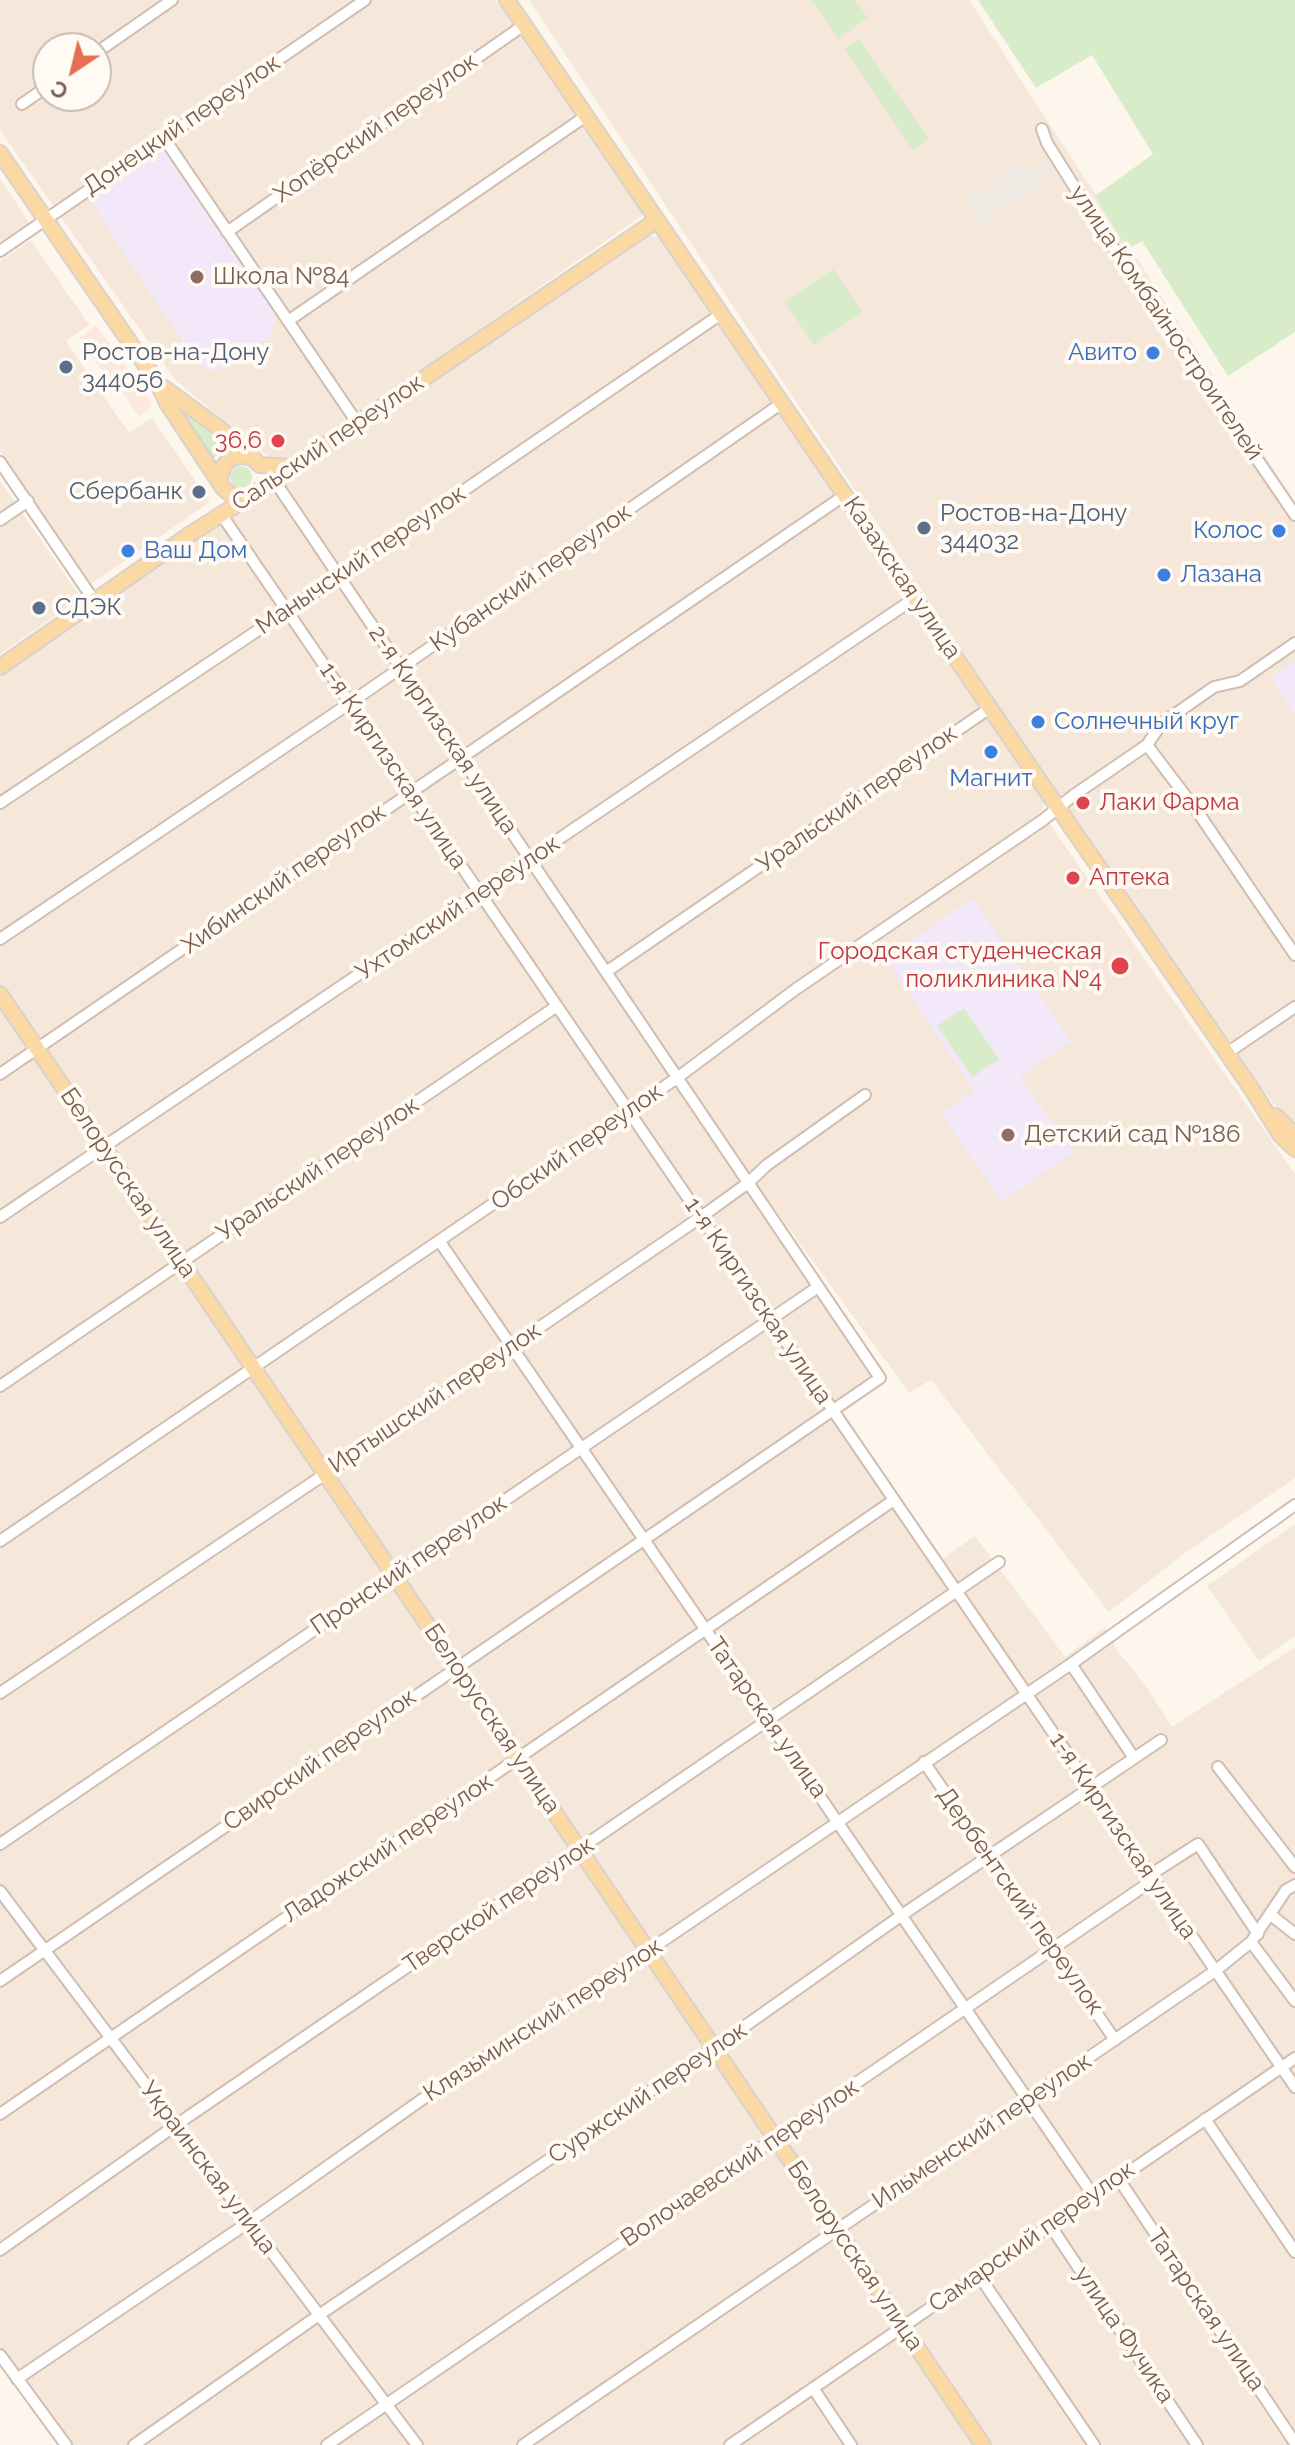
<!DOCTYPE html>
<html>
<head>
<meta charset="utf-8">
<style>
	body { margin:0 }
	#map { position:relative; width:1295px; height:2445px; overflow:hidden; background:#fdf6ec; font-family:Raleway,sans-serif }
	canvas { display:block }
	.north { position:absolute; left:32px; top:32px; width:80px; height:80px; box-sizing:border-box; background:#fffaf3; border:2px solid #cabbb1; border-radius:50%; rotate:215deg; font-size:22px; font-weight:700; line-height:32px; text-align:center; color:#7a5c4d }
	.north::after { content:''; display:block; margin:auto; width:28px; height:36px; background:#e76f51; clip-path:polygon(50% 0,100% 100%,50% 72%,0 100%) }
</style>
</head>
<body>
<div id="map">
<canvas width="1295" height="2445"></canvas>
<div class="north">С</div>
</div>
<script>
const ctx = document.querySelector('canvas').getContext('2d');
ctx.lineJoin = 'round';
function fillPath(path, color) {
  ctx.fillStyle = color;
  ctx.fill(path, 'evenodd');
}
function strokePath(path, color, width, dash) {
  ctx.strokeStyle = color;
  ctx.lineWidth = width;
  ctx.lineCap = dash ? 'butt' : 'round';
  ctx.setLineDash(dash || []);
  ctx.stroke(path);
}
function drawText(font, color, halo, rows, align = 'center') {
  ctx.font = font + ' Raleway,sans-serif';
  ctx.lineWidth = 8;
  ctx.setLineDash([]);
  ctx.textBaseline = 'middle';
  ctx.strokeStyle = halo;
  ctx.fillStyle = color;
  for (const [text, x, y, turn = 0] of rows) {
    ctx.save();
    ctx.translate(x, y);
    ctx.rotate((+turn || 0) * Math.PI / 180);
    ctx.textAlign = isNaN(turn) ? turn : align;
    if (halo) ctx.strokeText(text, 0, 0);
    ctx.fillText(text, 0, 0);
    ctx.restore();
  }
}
fillPath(new Path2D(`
	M0,0H496L643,215L296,457L271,459L176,381L0,130ZM48,48H96V96H48Z
	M529,0H969L1295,502V1122L1271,1101L1066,807Z
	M0,179L29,222L0,242Z
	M650,235L663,240L1044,802L1042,813L1295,1174V1478L1185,1553L1109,1612L931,1380L909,1393L747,1171L283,484Z
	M31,240L89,325L66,341L129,433L152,418L210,502L91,584L0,451V261Z
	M0,481L81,598L0,654Z
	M272,488L871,1376L833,1402L942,1559L975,1536L1065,1657L1105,1627L1115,1640L1114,1646L1145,1685L1172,1727L1295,1647V2445H73L0,2346V673Z
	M1295,1524V1636L1259,1661L1207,1586Z`), '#f5e8da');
fillPath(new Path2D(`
	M96,325L152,403L149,409L139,416L119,388L116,390L79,338Z`), '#fde8e0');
fillPath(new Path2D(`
	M1048,159L1057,172L979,225L964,203L1022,163L1028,172Z`), '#efe9e4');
fillPath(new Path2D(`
	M167,149L278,312L270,336L216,371L206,370L193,350L188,349L116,241L92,200Z
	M1295,661V714L1271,678Z
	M972,898L1071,1041L1020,1076L1073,1153L1002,1201L941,1113L974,1092L886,958Z`), '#f3e8fa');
fillPath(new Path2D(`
	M810,0H855L868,18L838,39L821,13Z
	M978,0H1295V332L1228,376L1142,241L1128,249L1095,196L1153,154L1092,55L1036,88Z
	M859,39L929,139L913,150L845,49Z
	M833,269L863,312L814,345L785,302Z
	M177,408L228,446L213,459Z
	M230 477a11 11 0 1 1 22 0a11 11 0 1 1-22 0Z
	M964,1008L999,1059L972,1077L937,1026Z`), '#d8ecc9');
const minor = new Path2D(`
	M96,53L172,0
	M22,104L48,86
	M1042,129L1047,143L1104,234L1295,515
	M164,138L358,424
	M227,232L524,25
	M0,251L365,0
	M288,321L586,116
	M0,462L95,602
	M221,514L1295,2087
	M0,520L28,501
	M1147,745L1197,811L1295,955
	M0,803L339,576L721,314
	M0,939L350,703L782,403
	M606,972L990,708
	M1227,1053L1295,1007
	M0,1074L845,495
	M0,1217L915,598
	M440,1242L1093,2195
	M0,1386L557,1006
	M0,1541L677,1078L796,989L1043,820L1074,795L1147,745L1161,724L1214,687L1240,681L1295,643
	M1071,1664L1134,1758
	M0,1693L325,1474L701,1217L748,1183L767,1165L865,1095
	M924,1762L1115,2040
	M1218,1767L1295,1867
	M0,1844L818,1287
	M1150,1875L1198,1844L1258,1934
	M0,1891L417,2445
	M1271,1915L1295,1934
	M1251,1942L1295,2001
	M0,1981L880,1378L274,480
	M0,2114L894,1500
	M1205,2119L1295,2252
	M1118,2178L1295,2443
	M1050,2225L1197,2445
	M0,2250L176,2125L999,1562
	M978,2274L1094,2445
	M0,2355L66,2445
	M17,2379L249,2222L441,2086L639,1957L1071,1664L1295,1505
	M813,2388L851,2445
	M134,2445L319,2315L714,2048L902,1915L1161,1740
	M327,2445L1153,1880
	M523,2445L1215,1971L1251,1942L1286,1890L1295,1885
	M730,2445L1295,2058`);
const major = new Path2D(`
	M507,0L1069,824L1251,1088L1281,1136L1295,1149
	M0,153L157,382L167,403L223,488L234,497L248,498
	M160,385L219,428L260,465L294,467
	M220,483C220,462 234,450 254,459
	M0,667L192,533L255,493L657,220
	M0,994L983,2445
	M1276,1116L1295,1135`);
strokePath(minor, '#d1beb0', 14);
strokePath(major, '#dad1cd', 18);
strokePath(minor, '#fff', 10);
strokePath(major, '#fbd9a5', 14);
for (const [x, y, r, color] of [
	[197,277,8,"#8d6e63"],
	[1153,353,8,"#3f7fe0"],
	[66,367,8,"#5c6f8a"],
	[278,441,8,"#e0444e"],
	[199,492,8,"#5c6f8a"],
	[924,528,8,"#5c6f8a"],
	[1279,531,8,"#3f7fe0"],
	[128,551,8,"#3f7fe0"],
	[1164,575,8,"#3f7fe0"],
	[39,608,8,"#5c6f8a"],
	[1038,722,8,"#3f7fe0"],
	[991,752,8,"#3f7fe0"],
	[1083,803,8,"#e0444e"],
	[1073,878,8,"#e0444e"],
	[1120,966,10,"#e0444e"],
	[1008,1135,8,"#8d6e63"]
]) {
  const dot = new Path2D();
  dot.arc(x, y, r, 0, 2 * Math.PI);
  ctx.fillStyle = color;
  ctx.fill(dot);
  strokePath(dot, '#fffaf3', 3);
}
drawText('24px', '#7a5c4d', '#fffaf3', [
	["Донецкий переулок",182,125,-34],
	["Хопёрский переулок",376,128,-35],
	["улица Комбайностроителей",1166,323,56],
	["Сальский переулок",328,443,-34],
	["Манычский переулок",361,560,-34],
	["Кубанский переулок",531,578,-35],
	["Казахская улица",902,578,56],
	["2-я Киргизская улица",443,730,56],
	["1-я Киргизская улица",393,766,56],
	["Уральский переулок",857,799,-35],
	["Хибинский переулок",284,879,-35],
	["Ухтомский переулок",458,908,-34],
	["Обский переулок",577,1147,-35],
	["Уральский переулок",318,1169,-34],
	["Белорусская улица",128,1183,56],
	["1-я Киргизская улица",758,1301,56],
	["Иртышский переулок",435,1398,-34],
	["Пронский переулок",409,1565,-34],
	["Татарская улица",767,1718,55],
	["Белорусская улица",492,1719,56],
	["Свирский переулок",320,1760,-35],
	["1-я Киргизская улица",1123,1836,56],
	["Ладожский переулок",388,1848,-34],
	["Дербентский переулок",1020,1901,55],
	["Тверской переулок",499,1905,-34],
	["Клязьминский переулок",543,2020,-33],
	["Суржский переулок",648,2093,-34],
	["Ильменский переулок",982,2131,-34],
	["Волочаевский переулок",740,2163,-34],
	["Украинская улица",208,2168,53],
	["Самарский переулок",1032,2237,-35],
	["Белорусская улица",855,2256,56],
	["Татарская улица",1206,2310,56],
	["улица Фучика",1124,2335,56]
]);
drawText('24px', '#785e54', '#fffaf3', [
	["Школа №84",213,277],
	["Детский сад №186",1024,1135]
], 'left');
drawText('24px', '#4e5e75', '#fffaf3', [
	["Ростов-на-Дону",82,353],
	["344056",82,381],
	["Сбербанк",183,492,"right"],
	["Ростов-на-Дону",940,514],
	["344032",940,542],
	["СДЭК",55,608]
], 'left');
drawText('24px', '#366cbe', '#fffaf3', [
	["Авито",1137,353,"right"],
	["Колос",1263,531,"right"],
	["Ваш Дом",144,551],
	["Лазана",1180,575],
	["Солнечный круг",1054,722],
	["Магнит",991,779,"center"]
], 'left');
drawText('24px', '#be3a42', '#fffaf3', [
	["36,6",262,441],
	["Лаки Фарма",1099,803,"left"],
	["Аптека",1089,878,"left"],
	["Городская студенческая",1102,952],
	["поликлиника №4",1102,980]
], 'right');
</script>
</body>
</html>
